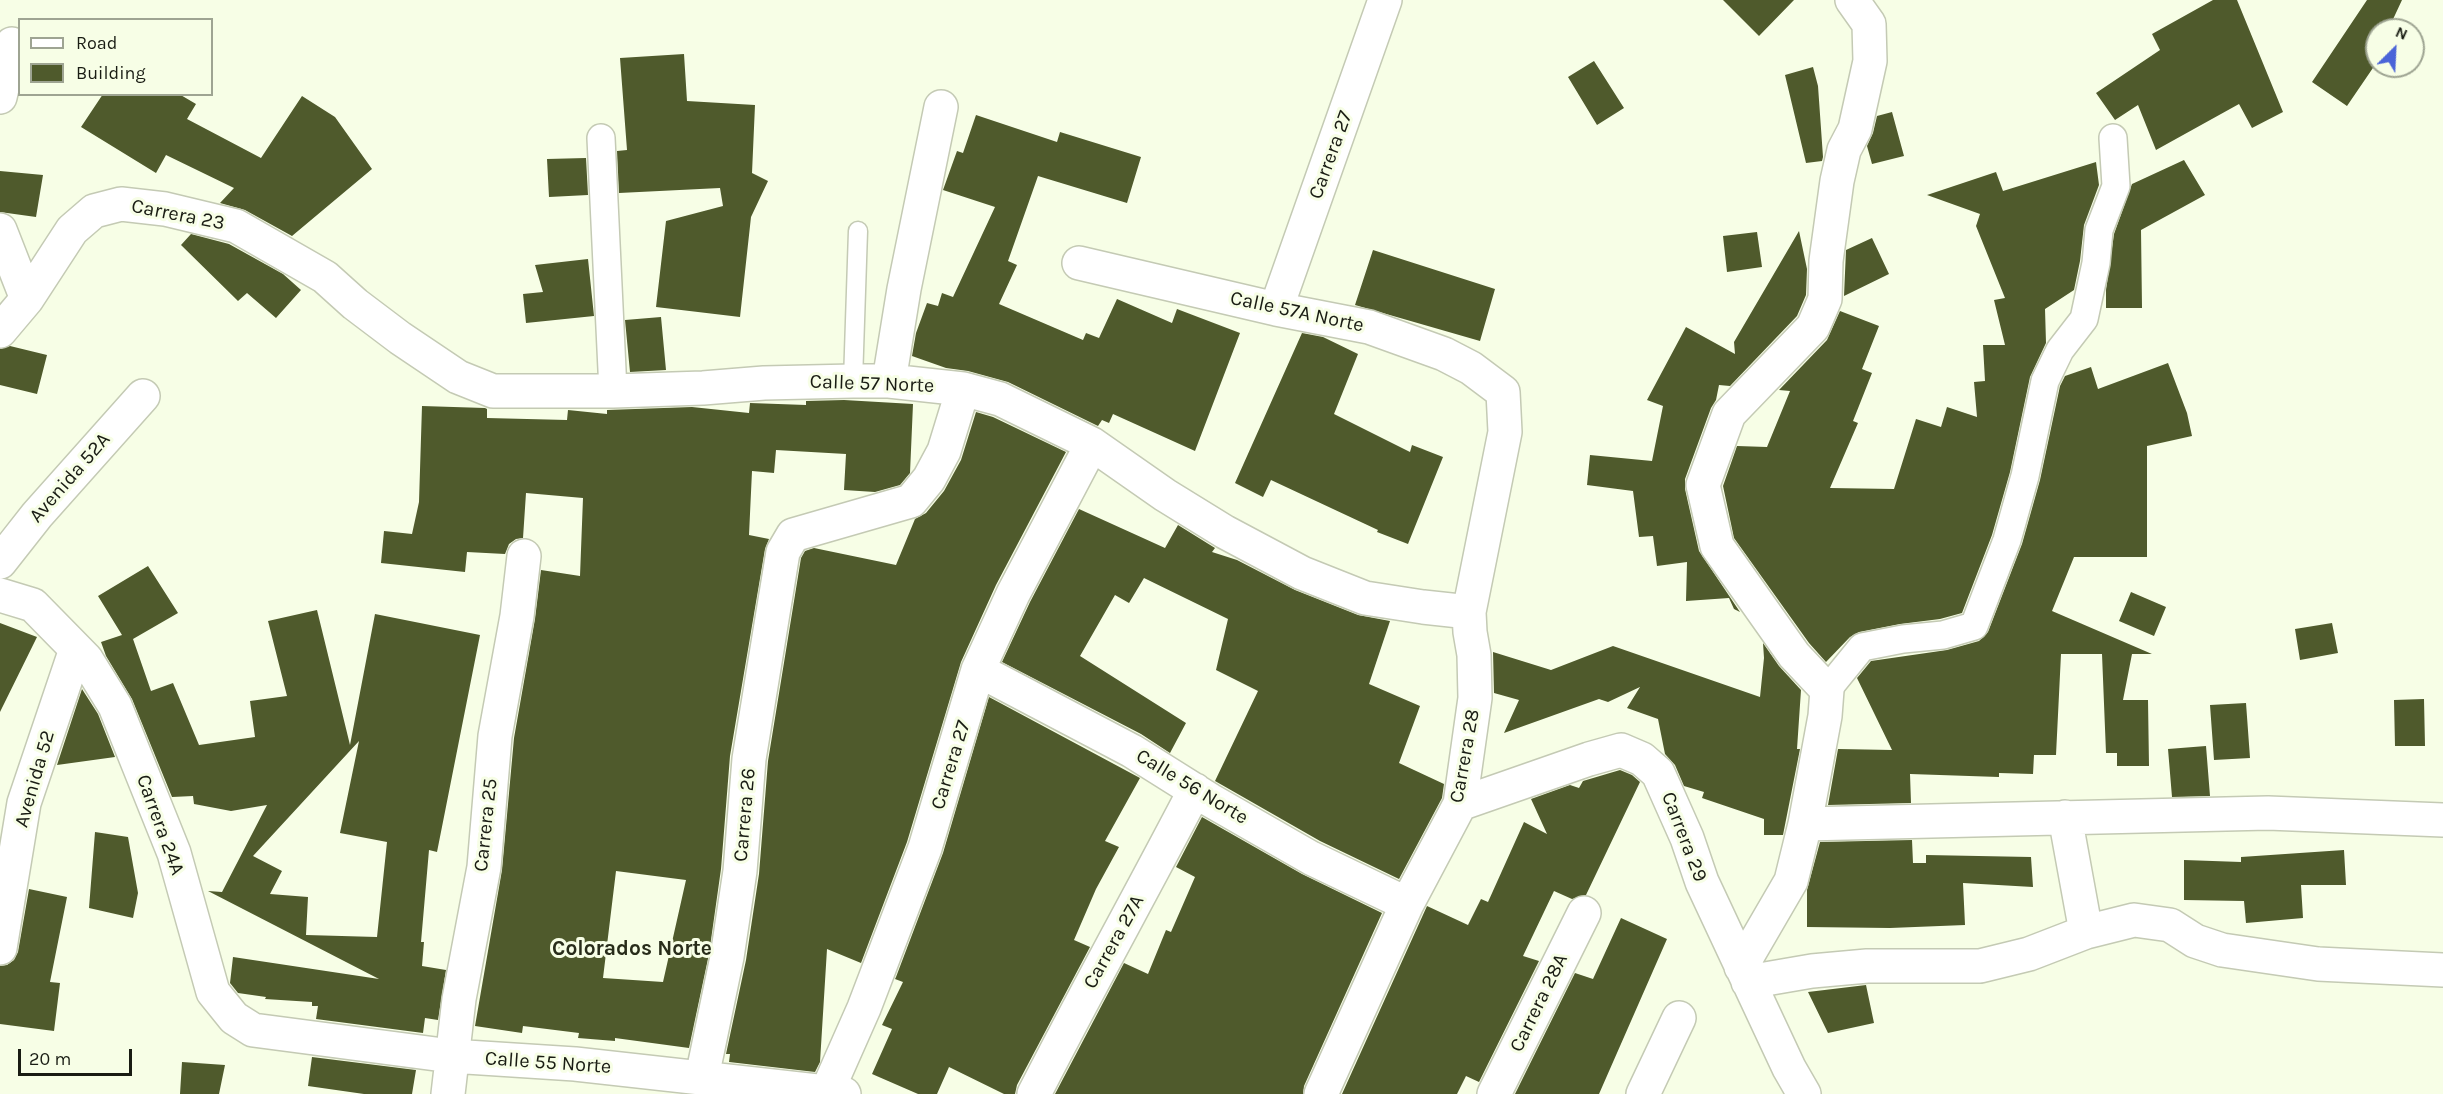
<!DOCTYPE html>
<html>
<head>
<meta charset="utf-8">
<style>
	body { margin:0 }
	#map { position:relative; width:2443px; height:1094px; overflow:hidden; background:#f7fee6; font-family:Karla,sans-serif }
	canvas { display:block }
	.legend { position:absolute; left:18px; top:18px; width:195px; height:78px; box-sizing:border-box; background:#f7fee6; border:2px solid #9ea492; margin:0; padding:8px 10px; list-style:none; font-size:18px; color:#191c13 }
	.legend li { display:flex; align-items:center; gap:12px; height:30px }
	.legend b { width:30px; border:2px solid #9ea492 }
	.north { position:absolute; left:2365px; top:18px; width:60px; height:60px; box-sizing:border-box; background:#f7fee6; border:2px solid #9ea492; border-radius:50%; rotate:24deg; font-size:16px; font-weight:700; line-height:24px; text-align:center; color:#191c13 }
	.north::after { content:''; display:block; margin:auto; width:21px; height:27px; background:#4a64d8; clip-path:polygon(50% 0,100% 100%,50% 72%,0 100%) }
	.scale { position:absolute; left:18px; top:1049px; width:114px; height:27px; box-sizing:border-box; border:3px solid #191c13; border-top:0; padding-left:8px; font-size:18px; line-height:21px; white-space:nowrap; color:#191c13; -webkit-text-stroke:4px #f7fee6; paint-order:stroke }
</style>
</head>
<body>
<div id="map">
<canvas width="2443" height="1094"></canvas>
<ul class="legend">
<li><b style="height:8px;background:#fff"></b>Road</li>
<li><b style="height:16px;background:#4f5a2c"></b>Building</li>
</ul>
<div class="north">N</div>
<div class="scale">20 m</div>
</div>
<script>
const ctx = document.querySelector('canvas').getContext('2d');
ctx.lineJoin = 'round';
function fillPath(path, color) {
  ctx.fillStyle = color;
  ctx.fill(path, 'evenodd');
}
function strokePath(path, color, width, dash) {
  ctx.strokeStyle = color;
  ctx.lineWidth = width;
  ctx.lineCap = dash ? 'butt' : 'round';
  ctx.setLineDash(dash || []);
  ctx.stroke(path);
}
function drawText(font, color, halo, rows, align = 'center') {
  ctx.font = font + ' Karla,sans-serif';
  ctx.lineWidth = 6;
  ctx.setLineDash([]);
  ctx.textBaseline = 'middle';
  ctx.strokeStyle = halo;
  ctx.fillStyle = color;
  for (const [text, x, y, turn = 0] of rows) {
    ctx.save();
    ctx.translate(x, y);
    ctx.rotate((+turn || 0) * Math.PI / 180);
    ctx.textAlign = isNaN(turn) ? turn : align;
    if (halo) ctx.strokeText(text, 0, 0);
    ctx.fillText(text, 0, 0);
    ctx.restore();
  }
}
fillPath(new Path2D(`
	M1723,0H1794L1759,36Z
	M2213,0H2237L2283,112L2252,128L2239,104L2156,150L2138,105L2115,120L2096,93L2160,50L2152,34Z
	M2367,0H2402L2388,30H2377V62L2347,106L2312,82Z
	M684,54L687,101L755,105L752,173L768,181L751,217L740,317L656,307L666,221L723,206L720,188L619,193L617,151L627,150L620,58Z
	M1594,61L1624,108L1597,125L1568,77Z
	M1813,67L1818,86L1823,157L1822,161L1806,163L1785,75Z
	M103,94H179L196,104L187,119L261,158L302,96L335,117L372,169L292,236L245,210L220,203L234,188L166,155L156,173L81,127Z
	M1892,112L1904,156L1872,164L1867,146L1873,133L1877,116Z
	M976,115L1057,142L1060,132L1141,157L1127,203L1038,176L1008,261L1017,265L999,304L1083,340L1086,333L1099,338L1117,299L1172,323L1177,309L1240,333L1195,451L1113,414L1109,423L1102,420L1098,426L1008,382L968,371L946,368L912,356L916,333L927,303L938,306L942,293L953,297L995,207L943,190L957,151L963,153Z
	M586,158L588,195L549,197L547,159Z
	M2184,160L2205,195L2141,230L2142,308H2106V290L2114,234L2132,184Z
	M2096,162L2099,185L2084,225L2080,261L2074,290L2045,309L2046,343L2030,377L2010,472L1992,535L1962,613L1940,619L1900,624L1859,632L1850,637L1826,662L1809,643L1734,538L1723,486L1737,446L1767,447L1790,391L1779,390L1827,340L1840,311L1879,326L1862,369L1872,373L1853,421L1858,423L1830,488L1894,489L1916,419L1941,427L1947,407L1977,417L1974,382L1985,381L1983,345H2005L1994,300L2005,298L1976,226L1980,214L1927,195L1996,172L2003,191Z
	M0,171L43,175L36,217L0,212Z
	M1799,231L1807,269L1806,295L1797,316L1730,386L1719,385L1716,400L1711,408L1685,479V489L1699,551L1740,612L1734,609L1729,598L1686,601L1687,562L1657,566L1653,536L1639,537L1633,491L1587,485L1590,455L1652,461L1663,406L1647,400L1686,327L1735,354L1734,342Z
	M1757,232L1762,267L1727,272L1723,236Z
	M191,234L229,244L283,274L301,290L276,318L247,293L238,301L181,245Z
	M1872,238L1889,274L1844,296L1846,250Z
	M1373,250L1495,289L1480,341L1355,305Z
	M588,259L594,316L526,323L523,294L543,292L535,265Z
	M661,317L666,370L630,372L625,320Z
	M1302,333L1323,337L1358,354L1334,414L1410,452L1412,445L1443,457L1408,544L1377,532L1378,530L1271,480L1263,497L1235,483Z
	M10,346L47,355L37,394L0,385V349Z
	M2168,363L2187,413L2192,436L2147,446V557H2074L2052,611L2152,654H2132L2123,700H2148L2149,766H2117V753H2106L2102,654H2061L2056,755H2034L2033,774L1999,773V777L1910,774L1911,803L1828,805L1838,749L1892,750L1857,678L1871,661L1947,650L1979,641L1988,632L2022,544L2040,480L2060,386L2065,376L2091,367L2098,389Z
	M844,400L913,404L910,473L900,485L875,492L844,490L846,454L776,450L774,473L752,471L749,535L769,539L765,549L730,756L721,869L709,954L689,1048L615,1038V1041L578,1038L579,1033L523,1026L522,1033L475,1026L502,870L514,738L535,619L541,570L580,576L583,498L526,493L523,538L516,539L509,544L505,554L467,552L465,572L381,563L384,531L412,534L419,502L422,406L485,408L487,409V418L567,420L568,410L607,414V410L692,407L749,413L750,403L806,405V401ZM616,871L686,880L663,982L603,978Z
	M976,412L993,417L1066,452L996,585L961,662L907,842L861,963L827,949L820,1062L815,1072L729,1062L730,1054H726L746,960L759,874L768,761L801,558L805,551L814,548L896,565L915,519L926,513L944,491L961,460Z
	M1079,509L1165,548L1178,525L1215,548L1212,552L1237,560L1295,590L1358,615L1390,621L1369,684L1420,706L1399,763L1444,784L1442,798L1399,879L1320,841L1215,781L1258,691L1216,670L1228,619L1144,578L1129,603L1115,595L1080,656L1186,723L1170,753L1141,734L1002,662L1030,602Z
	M148,566L178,613L133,639L151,691L173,683L199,745L255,737L250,701L287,696L268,621L317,610L350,745L375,614L480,635L437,852L429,850L421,942H424L422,966L446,970L438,1020L425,1018L423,1033L316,1019L318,1006H312V1002L265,999L266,997L238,993L230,983L233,957L379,979L208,891L222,892L267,805L231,811L194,804L193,796L172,797L132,699L106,656L101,642L122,635L98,596ZM359,741L340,833L387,842L377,937L306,935L308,897L270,894L282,871L253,856Z
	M2131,592L2166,607L2154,636L2119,621Z
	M0,623L37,637L0,712Z
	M2332,623L2338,653L2300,660L2295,629Z
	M1763,643L1779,666L1801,690L1797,749H1800L1783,835H1764V819L1702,798L1704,792L1684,786L1675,765L1665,754L1658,719L1627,708L1640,687L1608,702L1599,699L1504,733L1519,700L1494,693L1493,652L1551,670L1613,646L1760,697L1764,658Z
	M82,689L98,714L115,757L57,765Z
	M989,697L1140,778L1105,841L1119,847L1096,889L1074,940L1090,947L1017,1085L1015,1094H1004L949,1067L937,1094H918L872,1074L892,1029L882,1025L903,982L895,979L896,977L943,853Z
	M2424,699L2425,746H2395L2394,700Z
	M2246,703L2250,758L2214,760L2210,705Z
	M2206,746L2210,796L2172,797L2168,749Z
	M1620,770L1632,775L1640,782L1586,895L1572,899L1554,891L1523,956L1539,961L1479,1082L1466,1076L1457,1094H1342L1427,906L1468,925L1481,899L1488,902L1524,822L1547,834L1531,799L1570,785L1579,788L1583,781Z
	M1202,817L1302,874L1382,913L1304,1086L1303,1094H1055L1124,963L1148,974L1166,930L1171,932L1195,877L1176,867Z
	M95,832L128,837L138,893L133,918L89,908Z
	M1912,840L1913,863H1926V855L2031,857L2033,887L1963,883L1965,925L1890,928L1807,927V890L1820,842Z
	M2344,850L2346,885H2301L2303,918L2246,923L2244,901L2184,900V860L2241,862V857Z
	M29,889L67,897L50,982L60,983L54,1031L0,1024V966L7,965L14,960L18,952Z
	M1621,918L1667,939L1599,1094H1515L1575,973L1593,979Z
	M1866,985L1874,1023L1828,1033L1808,992Z
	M312,1057L416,1070L412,1094H364L308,1086Z
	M182,1062L225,1065L219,1094H180Z`), '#4f5a2c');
const service = new Path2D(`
	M853,381L858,231`);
const pedestrian = new Path2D(`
	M601,138L613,391
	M1827,690L1862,647L1903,639L1943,635L1974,626L2007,540L2025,476L2045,381L2060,350L2084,319L2096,263L2099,230L2116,186L2113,138`);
const minor = new Path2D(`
	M0,97L12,44
	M0,230L27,299
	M1079,263L1276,309L1369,327L1444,354L1471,368L1503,392L1505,432L1469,612L1470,632L1474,655L1475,698L1460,804L1407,904L1321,1094
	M1276,309L1385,0
	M0,331L27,299L72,230L94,211L121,204L165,209L236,226L325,277L355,304L400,338L458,377L493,391H613L703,388L764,383L853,381H889L963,389L1000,399L1092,444L1165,495L1225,532L1302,573L1365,598L1423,607L1469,612
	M889,381L904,289L941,107
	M0,562L37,515L143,396
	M0,595L33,605L86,659L115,706L174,853L213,992L234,1018L253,1030L451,1056L575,1064L844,1094
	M978,670L1132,751L1210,800L1311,858L1407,904
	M1460,804L1589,759L1621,750L1642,759L1658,773L1687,838L1702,882L1789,1068L1804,1094
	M2065,817L2086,932
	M1805,824L2268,813L2443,820
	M0,948L24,803L76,649
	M1741,967L1791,881L1805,824L1825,716L1827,690L1794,655L1717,546L1703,485L1729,414L1813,327L1825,299L1826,261L1837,181L1844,150L1855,129L1870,61L1869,24L1852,0
	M1748,982L1812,971L1867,966H1980L2029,954L2086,932L2134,920L2170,925L2195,941L2222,950L2318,964L2443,970
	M702,1077L727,957L740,871L749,759L783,552L793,535L911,501L929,479L944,451L963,389
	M448,1094L459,999L484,867L495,736L517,616L524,556
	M826,1094L864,1008L925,848L978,670L1013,594L1092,444
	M1034,1094C1086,992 1142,892 1195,790
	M1494,1094L1584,913
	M1643,1094L1679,1018`);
strokePath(service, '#c4cab4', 21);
strokePath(pedestrian, '#c4cab4', 30);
strokePath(minor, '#c4cab4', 36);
strokePath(service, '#fff', 18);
strokePath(pedestrian, '#fff', 27);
strokePath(minor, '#fff', 33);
drawText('20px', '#191c13', '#f7fee6', [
	["Carrera 27",1331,155,-70],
	["Carrera 23",178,215,11],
	["Calle 57A Norte",1297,312,12],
	["Calle 57 Norte",872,384,2],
	["Avenida 52A",70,478,-49],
	["Carrera 28",1465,756,-80],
	["Carrera 27",951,765,-73],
	["Avenida 52",35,779,-74],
	["Calle 56 Norte",1192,787,31],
	["Carrera 26",745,815,-85],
	["Carrera 24A",160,825,70],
	["Carrera 25",486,825,-84],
	["Carrera 29",1684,837,69],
	["Carrera 27A",1114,942,-61],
	["Carrera 28A",1539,1003,-64],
	["Calle 55 Norte",548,1063,4]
]);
drawText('bold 21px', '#282c1a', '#f7fee6', [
	["Colorados Norte",632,949]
]);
</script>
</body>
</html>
